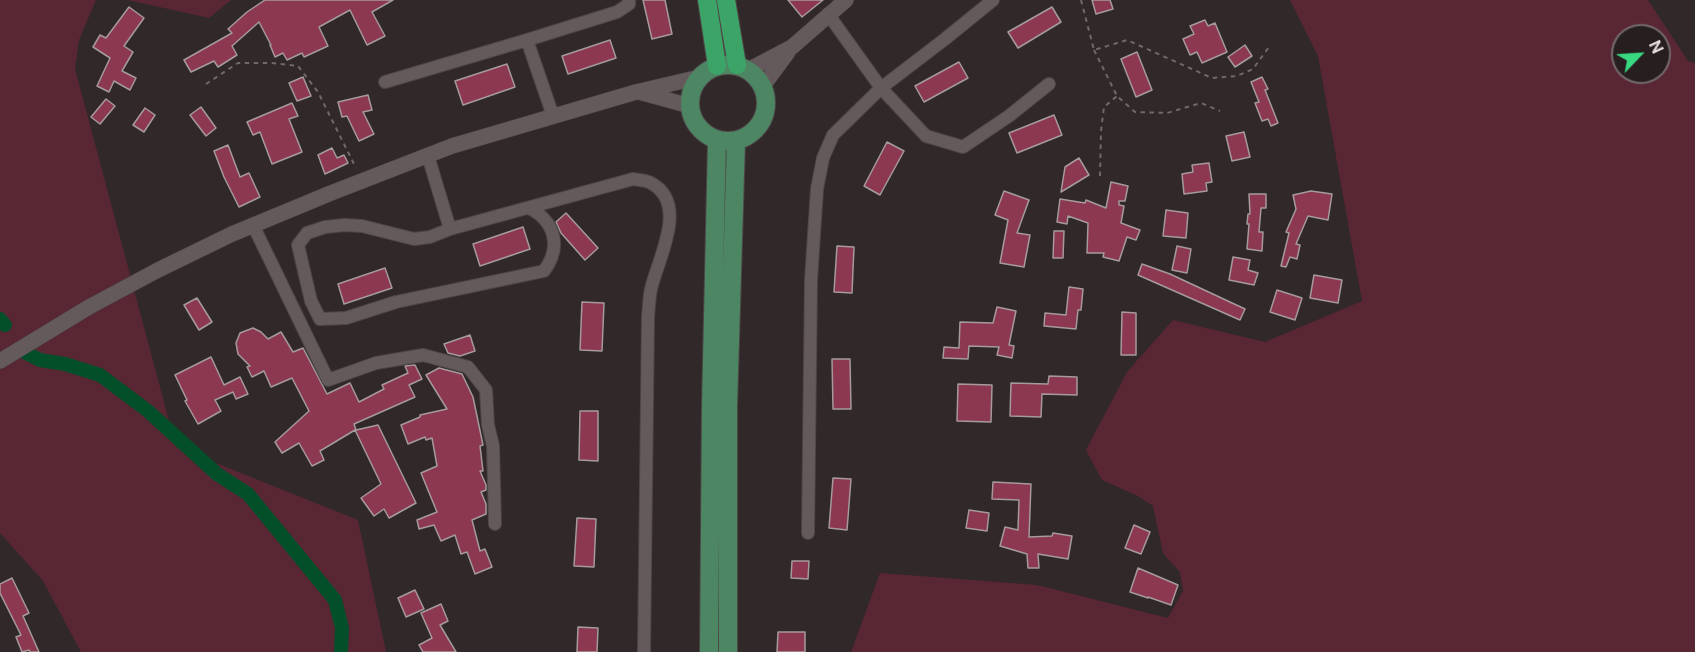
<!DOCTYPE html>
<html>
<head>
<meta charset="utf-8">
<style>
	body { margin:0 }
	#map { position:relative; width:1695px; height:652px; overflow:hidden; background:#31282a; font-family:"Public Sans",sans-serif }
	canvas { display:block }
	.north { position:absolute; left:1611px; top:24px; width:60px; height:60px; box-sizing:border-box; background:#271e20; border:2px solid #726a6c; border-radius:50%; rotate:65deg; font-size:16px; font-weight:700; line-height:24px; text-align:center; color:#e2dcdd }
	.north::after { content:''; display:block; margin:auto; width:21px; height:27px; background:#37d880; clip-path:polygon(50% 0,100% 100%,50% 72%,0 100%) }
</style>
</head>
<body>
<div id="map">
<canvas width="1695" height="652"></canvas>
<div class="north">N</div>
</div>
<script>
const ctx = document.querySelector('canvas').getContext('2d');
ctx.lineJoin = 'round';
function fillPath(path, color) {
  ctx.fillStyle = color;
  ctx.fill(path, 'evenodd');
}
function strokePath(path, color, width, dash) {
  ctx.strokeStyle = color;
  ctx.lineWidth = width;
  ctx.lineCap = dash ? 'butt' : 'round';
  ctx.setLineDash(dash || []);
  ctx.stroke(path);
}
fillPath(new Path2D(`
	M0,0H96L79,40L75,69L176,447L358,520L386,652H81L43,581L0,533Z
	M128,0H231L209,18Z
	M1290,0H1648L1688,61L1695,63V652H851L880,573L1037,585L1168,618L1183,591L1180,572L1163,553L1153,506L1138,496L1102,480L1086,450L1127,372L1173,320L1265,342L1362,301L1318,56ZM1623,36H1659V72H1623Z`), '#592734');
strokePath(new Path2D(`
	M0,319L5,325
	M26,353L40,360L65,364L100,375L148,411L217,474L248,494L335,600L342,628L341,652`), '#034f2a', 14);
const building = new Path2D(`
	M265,0H393L372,12L385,36L367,45L350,10L319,27L328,46L304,57L302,53L287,60L283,53L275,57L270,45H271L259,22L232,46L237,55L218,67L214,61L191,72L184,60L232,33L228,29L247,12Z
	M643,0H665L672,34L652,39Z
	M788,0H823L802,17Z
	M1092,0H1110L1113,9L1096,14Z
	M129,7L144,18L124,46L133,52L122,71L136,78L130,90L114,81L109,92L97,86L110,58L93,47L100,35L106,38Z
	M1052,7L1061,22L1018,48L1008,32Z
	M1205,20L1208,26L1215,23L1227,52L1202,63L1197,52L1190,55L1183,39L1194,34L1190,26Z
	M610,40L616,58L568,74L562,56Z
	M1245,45L1252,56L1235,67L1228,57Z
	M1137,52L1152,90L1136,97L1121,59Z
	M959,62L968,78L924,102L915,86Z
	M507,64L515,87L463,105L455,81Z
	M303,77L311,96L297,101L289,83Z
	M1262,77L1268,89L1265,90L1278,123L1271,126L1268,119L1262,121L1255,103L1259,102L1251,82Z
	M368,95L372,110L363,112L374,134L359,141L347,116L342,117L338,102Z
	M106,99L115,106L100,124L91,117Z
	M292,103L298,116L289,119L302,152L272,164L260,132L253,135L247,122Z
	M201,107L216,128L206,136L190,115Z
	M145,108L155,115L144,132L133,125Z
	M1054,115L1062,135L1017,153L1009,133Z
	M1244,132L1250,157L1232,161L1226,136Z
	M887,142L904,151L880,195L864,186Z
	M228,145L240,177L249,173L260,197L239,207L224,177L214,151Z
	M332,148L337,158L344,155L348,163L325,174L318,155Z
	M1079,158L1089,175L1061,192L1065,167Z
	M1209,163L1212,182L1206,183L1207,191L1184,194L1182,174L1193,172L1192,165Z
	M1111,182L1128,186L1125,201H1119V205L1124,206L1121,223L1140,230L1136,240L1127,237L1119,261L1103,257L1104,253H1087L1088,223L1068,216L1067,224L1057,222L1060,199L1085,203L1086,200L1106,208Z
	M1004,191L1029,200L1017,233L1030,235L1024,267L1000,263L1008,220L995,215Z
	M1311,191L1332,194L1328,220L1308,216L1296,244L1300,245L1297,259L1290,257L1286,267L1281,266L1289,233L1286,232L1296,209L1293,195Z
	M1249,194H1266V208H1261L1259,232H1263L1262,251L1247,249L1249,224H1247L1248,214H1250Z
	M1166,210L1188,213L1186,238L1163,236Z
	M566,213L598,248L585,260L561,233L556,222Z
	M523,227L530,249L480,266L473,244Z
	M1054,231H1064L1063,258H1053Z
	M837,246L854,247L852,293L834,292Z
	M1177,246L1191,249L1187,273L1172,270Z
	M1233,257L1250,260L1248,270L1258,273L1254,285L1229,280Z
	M1142,264L1170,274L1245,309L1240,320L1138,275Z
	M385,268L392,288L344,304L338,284Z
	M1314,275L1342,280L1338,303L1310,298Z
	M1069,287L1083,289L1081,310H1078L1076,329L1044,326L1045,313L1066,315Z
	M1277,290L1302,298L1295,320L1270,312Z
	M197,298L212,322L199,330L184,305Z
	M582,302L604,303L602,351L580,350Z
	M997,307L1016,311L1009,345L1014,346L1012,358L997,355L999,347L969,346L968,359L943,358L944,347L959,348L960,322L993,323Z
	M1122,312L1136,313V355H1121Z
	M253,328L261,332L268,339L281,332L293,352L303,348L327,394L350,383L359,402L384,389L382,385L408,373L405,366L415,365L422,379L409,385L415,397L354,424L356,430L378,425L416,503L389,518L384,509L374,516L361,498L381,484L355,430L320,451L324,460L312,466L299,443L282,453L275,442L309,411L292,378L271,387L264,371L252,377L247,367L250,366L238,354L236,343L240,333Z
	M470,335L475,351L460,356L448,353L444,344Z
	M211,357L224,385L240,377L248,394L236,399L233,392L215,400L221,411L198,424L185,401L187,400L175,375Z
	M832,359H850L851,409H833Z
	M439,368L462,374L473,397L483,445L480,446L483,471H480L486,485V490L481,492L486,504V514L472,520L480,551L485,549L492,567L475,574L467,552L461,554L455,535L441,541L434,525L419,529L417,520L437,512L421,473L437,466L432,438L426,440L425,437L408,444L401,425L420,417V415L447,409L426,375Z
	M1049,376L1077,377V395L1042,394L1041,417L1010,416L1011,383L1048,384Z
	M958,384L992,385L991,422L957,421Z
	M580,411H598V461L579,460Z
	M833,478L851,479L847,530L829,528Z
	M993,482L1031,484L1029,537L1052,536L1053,533L1072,536L1068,559L1038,554L1039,568H1028L1027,554L1000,546L1005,527L1018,530L1019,500L992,499Z
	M969,510L989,513L987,531L966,528Z
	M577,518L596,519L594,567L574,566Z
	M1134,525L1150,532L1141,554L1125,548Z
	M792,561H809L808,579L791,578Z
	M1138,568L1178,585L1171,605L1148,597V598L1130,592Z
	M12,578L29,613L23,616L39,652H30L29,650L22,652L16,637L21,635L0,593V584Z
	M415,590L424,609L406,617L398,598Z
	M441,604L448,621L440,625L456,652H423L419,645L432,638L421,613Z
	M578,627L598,628L597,652H577Z
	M778,632H805V652H777Z`);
fillPath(building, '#8c3850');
strokePath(building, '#a59a9c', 1.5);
const minor = new Path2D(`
	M828,14L881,88L926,136L963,147L1009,116L1049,84
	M385,82L527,40
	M553,116L527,40L617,12L629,4V0
	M428,156L450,229
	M529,208C555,221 562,247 544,271L396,302L346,318L320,319L311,301L298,245L307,233L325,227L345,225L362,226L414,239L430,237L450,229L633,179C638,180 646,180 651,183C688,203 660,255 652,285C649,295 649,307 648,317L644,652
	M253,225L328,380L376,363L423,355L468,367L486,390L488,425L493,446L495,524
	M808,533L811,280L817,189L823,158L833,135L881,88L945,39L993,0`);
const tertiary = new Path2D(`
	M748,70L792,47L846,0
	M763,86L788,52
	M639,92L690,106
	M0,361L89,307L158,270L232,234L331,193L452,146L636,92L700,77`);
const primary = new Path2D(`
	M690 103a38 38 0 1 1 76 0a38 38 0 1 1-76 0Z
	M709,652L711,406L717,140
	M728,652V407L736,141`);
const motorway = new Path2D(`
	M707,0L717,66
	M726,0L737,65`);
strokePath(minor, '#4d4647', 14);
strokePath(tertiary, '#4d4647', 16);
strokePath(primary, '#4d4647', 20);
strokePath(motorway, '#4d4647', 20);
strokePath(new Path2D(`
	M1081,0L1094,50L1127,40L1212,78L1237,76L1253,69L1269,47
	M1094,50L1117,96L1135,112L1167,113L1201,103L1220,111
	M206,84L238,63H272L298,66L318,92L356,168
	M1100,176L1101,131L1104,107L1117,96`), '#706869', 2, [4.5, 4.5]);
strokePath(minor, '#645a5c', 12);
strokePath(tertiary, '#645a5c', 15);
strokePath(primary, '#4d8663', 18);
strokePath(motorway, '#3da467', 18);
</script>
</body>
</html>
